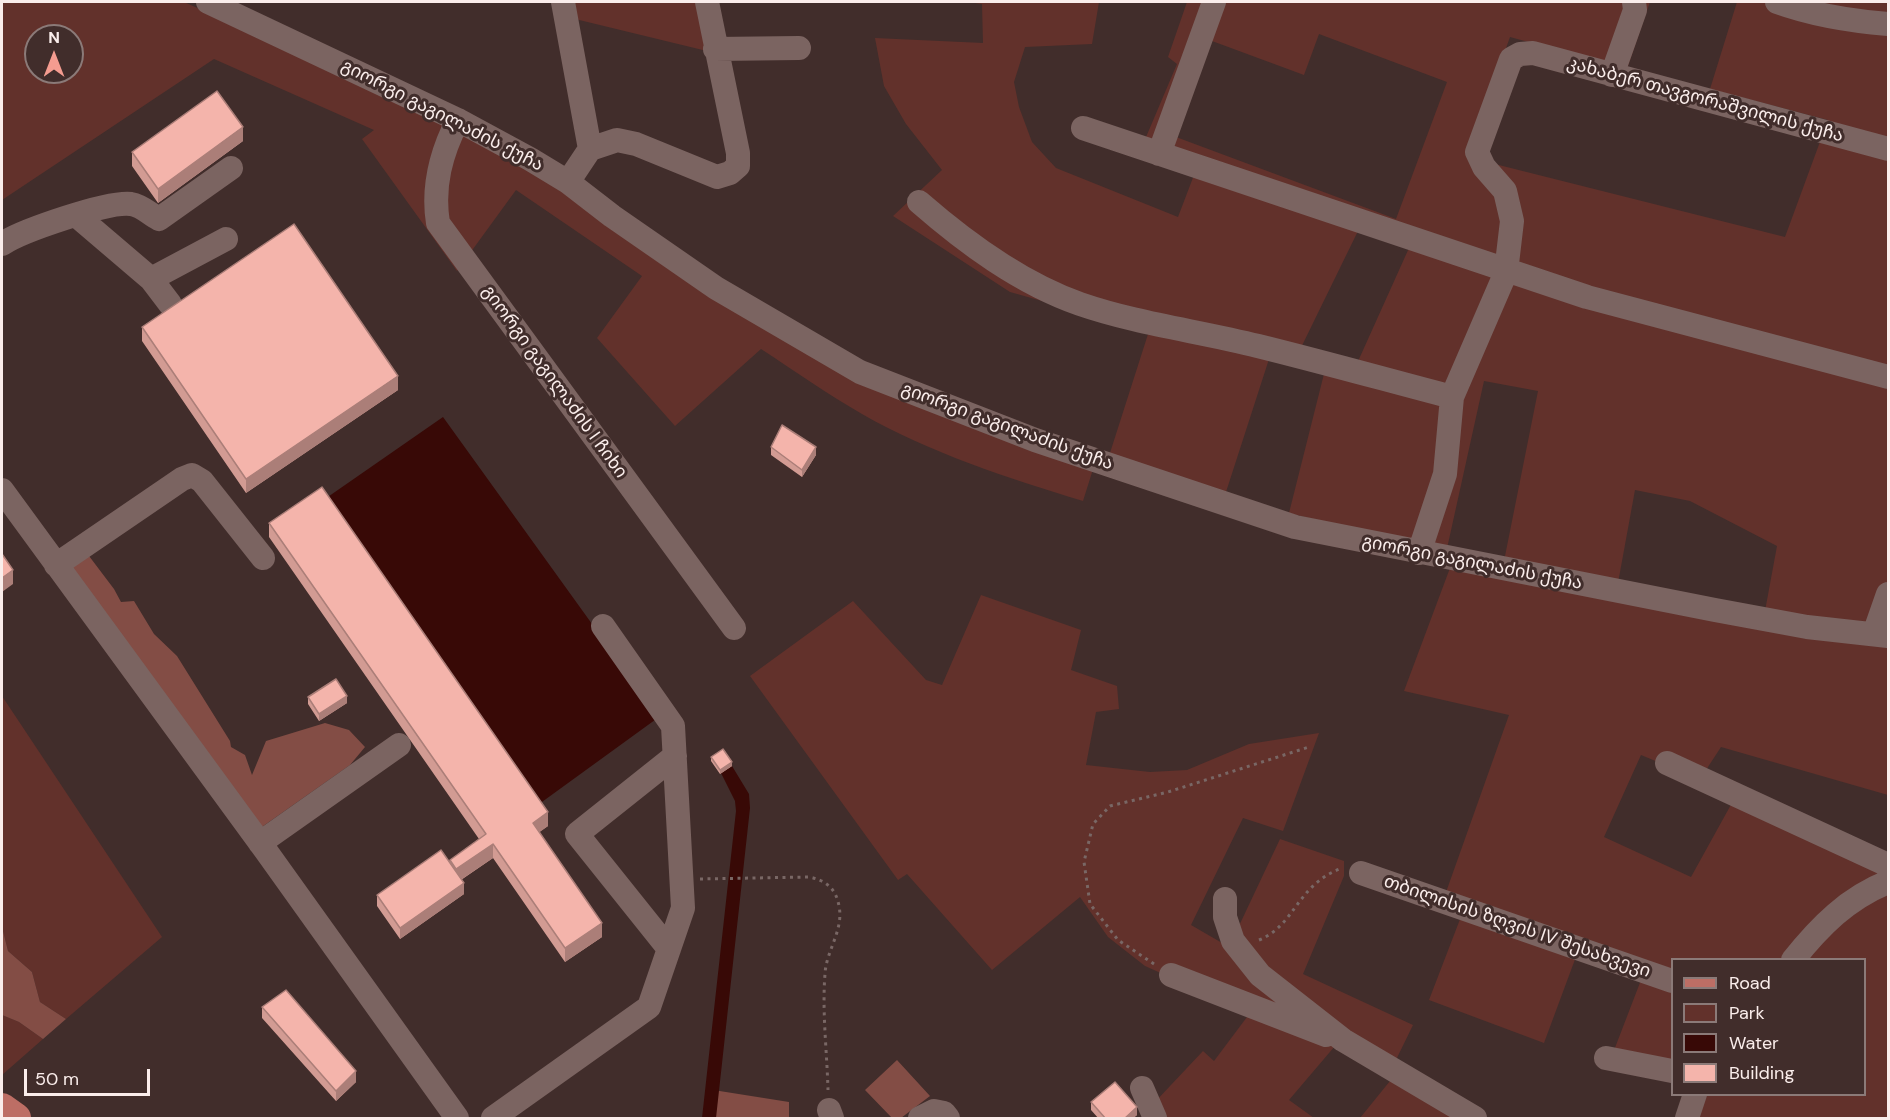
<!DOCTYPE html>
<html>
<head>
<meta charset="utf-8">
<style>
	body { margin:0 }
	#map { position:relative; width:1890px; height:1120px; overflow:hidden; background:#412d2b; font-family:"DM Sans",sans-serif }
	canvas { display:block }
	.frame { position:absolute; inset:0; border:3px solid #faedeb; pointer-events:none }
	.legend { position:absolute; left:1671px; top:958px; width:195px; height:138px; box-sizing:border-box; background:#412d2b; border:2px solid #8b7a78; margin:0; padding:8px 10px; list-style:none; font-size:18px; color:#faedeb }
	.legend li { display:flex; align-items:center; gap:12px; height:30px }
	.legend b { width:30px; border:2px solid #8b7a78 }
	.north { position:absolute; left:24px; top:24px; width:60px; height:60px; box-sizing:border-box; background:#412d2b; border:2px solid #8b7a78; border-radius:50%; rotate:0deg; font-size:16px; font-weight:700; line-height:24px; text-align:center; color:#faedeb }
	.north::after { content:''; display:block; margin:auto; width:21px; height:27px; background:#f59c90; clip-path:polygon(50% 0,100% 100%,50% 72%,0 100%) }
	.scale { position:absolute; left:24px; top:1069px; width:126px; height:27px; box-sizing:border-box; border:3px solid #faedeb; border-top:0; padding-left:8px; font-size:18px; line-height:21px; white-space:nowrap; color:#faedeb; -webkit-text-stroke:4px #412d2b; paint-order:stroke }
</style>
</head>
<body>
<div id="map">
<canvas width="1890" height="1120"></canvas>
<div class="frame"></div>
<ul class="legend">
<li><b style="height:8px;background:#bd6e65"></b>Road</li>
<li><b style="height:16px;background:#62312b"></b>Park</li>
<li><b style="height:16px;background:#380906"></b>Water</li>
<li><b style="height:16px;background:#f4b4ab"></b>Building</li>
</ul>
<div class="north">N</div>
<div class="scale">50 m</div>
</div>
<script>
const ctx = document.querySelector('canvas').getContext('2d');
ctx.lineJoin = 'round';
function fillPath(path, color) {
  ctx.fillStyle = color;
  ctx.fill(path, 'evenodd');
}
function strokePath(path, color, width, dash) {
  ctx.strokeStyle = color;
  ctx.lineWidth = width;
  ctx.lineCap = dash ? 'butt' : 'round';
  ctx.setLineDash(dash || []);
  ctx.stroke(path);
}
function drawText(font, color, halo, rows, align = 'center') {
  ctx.font = font + ' "DM Sans","Noto Sans Georgian",sans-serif';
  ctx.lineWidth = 6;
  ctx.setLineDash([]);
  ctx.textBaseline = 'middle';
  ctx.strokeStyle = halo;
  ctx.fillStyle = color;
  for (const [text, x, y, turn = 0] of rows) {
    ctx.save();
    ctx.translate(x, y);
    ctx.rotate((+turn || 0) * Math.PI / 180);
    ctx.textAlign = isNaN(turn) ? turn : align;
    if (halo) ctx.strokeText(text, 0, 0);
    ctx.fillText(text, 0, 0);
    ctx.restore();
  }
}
fillPath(new Path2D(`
	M2,2H184L388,93L558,184L786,340L1094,466L1083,501C1008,478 930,453 862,414C827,394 795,371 761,349L675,426L597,338L642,276L516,190L457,271L362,139L374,130L214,59L2,200ZM36,36H72V72H36Z
	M567,2H703L711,52L571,18Z
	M968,2H1099L1092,44L1025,47L1014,82L1019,107L1032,142L1056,168L1178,217L1194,175L1138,156L1177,64L1168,57L1187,2H1650L1627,69L1510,37L1467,157L1785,237L1828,120L1710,89L1737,2H1888V628L1765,611L1777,546L1690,501L1635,490L1618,583L1504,561L1538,391L1484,381L1446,553L1289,513L1328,358L1355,368L1409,248L1358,231L1293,364L1270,356L1226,492L1109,456L1149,331L1010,292L893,216L942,170L906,124L884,86L875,38L983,43L982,4ZM1319,34L1447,82L1396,219L1176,137L1212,41L1304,75Z
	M1450,568L1888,643V795L1721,747L1706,770L1658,762L1641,755L1604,837L1691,877L1733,801L1888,875L1787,959L1672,960V975L1445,895L1509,715L1404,691Z
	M981,595L1081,630L1071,670L1117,686L1119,709L1096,712L1086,765L1150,772L1187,770L1249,744L1319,733L1283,831L1243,818L1191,925L1229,947L1280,839L1344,861V876L1303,974L1413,1025L1394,1064L1335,1046L1289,1100L1314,1118H1163L1154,1103L1203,1051L1214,1061L1250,1013L1145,966L1108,937L1080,897L992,970L907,874L898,880L750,676L853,601L926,680L942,685Z
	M2,696L162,937L66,1019L40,1002L32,972L8,951L2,927Z
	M1888,889V1118H1697L1706,1095L1864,1094V960L1802,959L1815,944Z
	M1462,914L1577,954L1544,1043L1429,1000Z
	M1641,980L1672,989V1082L1608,1066Z
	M2,1015L19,1022L43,1039L2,1075Z
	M1390,1081L1464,1118H1360Z`), '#62312b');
fillPath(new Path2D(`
	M86,552L114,589L121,602L134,601L154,634L177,656L230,741L231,747L245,755L252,775L266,741L325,723L349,730L365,747L350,765L259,829L58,568Z
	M2,927L8,951L32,972L40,1002L66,1019L43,1039L19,1022L2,1015Z
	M897,1060L930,1096L901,1118H892L865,1090Z
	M707,1089L789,1102V1118H704Z`), '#834d45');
fillPath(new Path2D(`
	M443,417L659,717L535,807L322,501Z
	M732,766L749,794L750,808L716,1118H702L736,811L735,801L721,773Z`), '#380906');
strokePath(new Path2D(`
	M700,879L809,877C825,880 836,888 839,906C844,930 826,951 825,974C822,1012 827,1052 828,1090
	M1259,940C1296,925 1296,885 1342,868
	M1154,964L1118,940L1090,904L1084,862L1093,824L1110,806L1168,792L1309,747`), '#796765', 3, [3, 4.5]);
strokePath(new Path2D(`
	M208,2L458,120L530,159L568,182L612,216L716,288L860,372L1035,440L1295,527L1715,610L1807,627L1888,636
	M563,2L590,149
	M1777,2C1813,15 1850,21 1888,24
	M715,49L799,48
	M1612,75L1635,10L1634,2
	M458,120C441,153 432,186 438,223L734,628
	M1083,128L1587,297L1888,377
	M1159,154L1214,2
	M568,182L590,149L617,140L636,144L717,177L730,173L738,166V153L707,2
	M919,202C966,243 1020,283 1080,304C1138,324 1199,331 1258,346C1323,362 1387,380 1452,397
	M76,215L151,279L226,239
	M2,244C21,231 108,201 131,204C143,206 149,214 159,219L231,168
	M151,279L170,304
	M2,490L266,851L457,1118
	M1419,553L1445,474L1452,397L1506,272L1512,221L1505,191L1484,167L1477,152L1511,59L1520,54L1533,53L1888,149
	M56,565L182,479L192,475L202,481L263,558
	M1874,634L1888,594
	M1667,763L1888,865
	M260,843L399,745
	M1361,873L1672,981
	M1225,899V917L1233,941L1260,975L1343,1040L1475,1118
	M669,949L577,834L675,756
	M1793,960C1820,926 1848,898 1888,882
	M1171,975L1326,1035
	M1606,1058L1672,1071
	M1142,1088L1155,1118
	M829,1110L832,1118
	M493,1118L649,1007L683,908L673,726L603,626
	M920,1118L934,1111L944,1113L948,1118
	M1687,1118L1695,1094`), '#7b6461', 24);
strokePath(new Path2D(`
	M2,1108L16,1118`), '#bd6e65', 30);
fillPath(new Path2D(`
	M243,141L158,203L132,166V152Z
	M142,327L398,390L246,493L142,341Z
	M771,447L816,455L802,477L771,455Z
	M269,523L548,826L539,832L602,937L565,962L493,858L461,880L464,894L400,939L377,906V895L450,863V860L479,839L269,537Z
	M308,697L347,703L319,721L308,704Z
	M711,757L732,766L720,774L711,761Z
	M262,1007L356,1082L336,1101L262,1018Z
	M1091,1102L1137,1115L1132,1119H1099L1091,1110Z`), '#d29b93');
fillPath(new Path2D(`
	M243,127V141L158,203V189Z
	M398,376V390L246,493V479Z
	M816,447V455L802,477V470Z
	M13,570V584L2,592V578Z
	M347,696V703L319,721V714Z
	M732,762V766L720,774V770Z
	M548,812V826L533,837V823Z
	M493,844V858L456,883V869Z
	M464,883V894L400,939V928Z
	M602,923V937L565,962V948Z
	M356,1071V1082L336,1101V1091Z
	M1137,1107V1115L1132,1119H1124Z`), '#ab7e78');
const building = new Path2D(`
	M217,91L243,127L158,189L132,152Z
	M294,224L398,376L246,479L142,327Z
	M782,425L816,447L802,470L771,447Z
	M322,487L548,812L533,823L602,923L565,948L493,844L456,869L450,860L486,834L269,523Z
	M2,554L13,570L2,578Z
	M336,679L347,696L319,714L308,697Z
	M723,749L732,762L720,770L711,757Z
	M441,850L464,883L400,928L377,895Z
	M286,990L356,1071L336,1091L262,1007Z
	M1115,1082L1137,1107L1124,1119H1106L1091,1102Z`);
fillPath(building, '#f4b4ab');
strokePath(building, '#ab7e78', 1.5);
drawText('18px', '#faedeb', '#412d2b', [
	["კახაბერ თავგორაშვილის ქუჩა",1705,100,15],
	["გიორგი გაგილაძის ქუჩა",442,116,27],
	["გიორგი გაგილაძის I ჩიხი",554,382,54],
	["გიორგი გაგილაძის ქუჩა",1007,427,20],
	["გიორგი გაგილაძის ქუჩა",1472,563,11],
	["თბილისის ზღვის IV შესახვევი",1517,927,19]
]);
</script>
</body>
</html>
